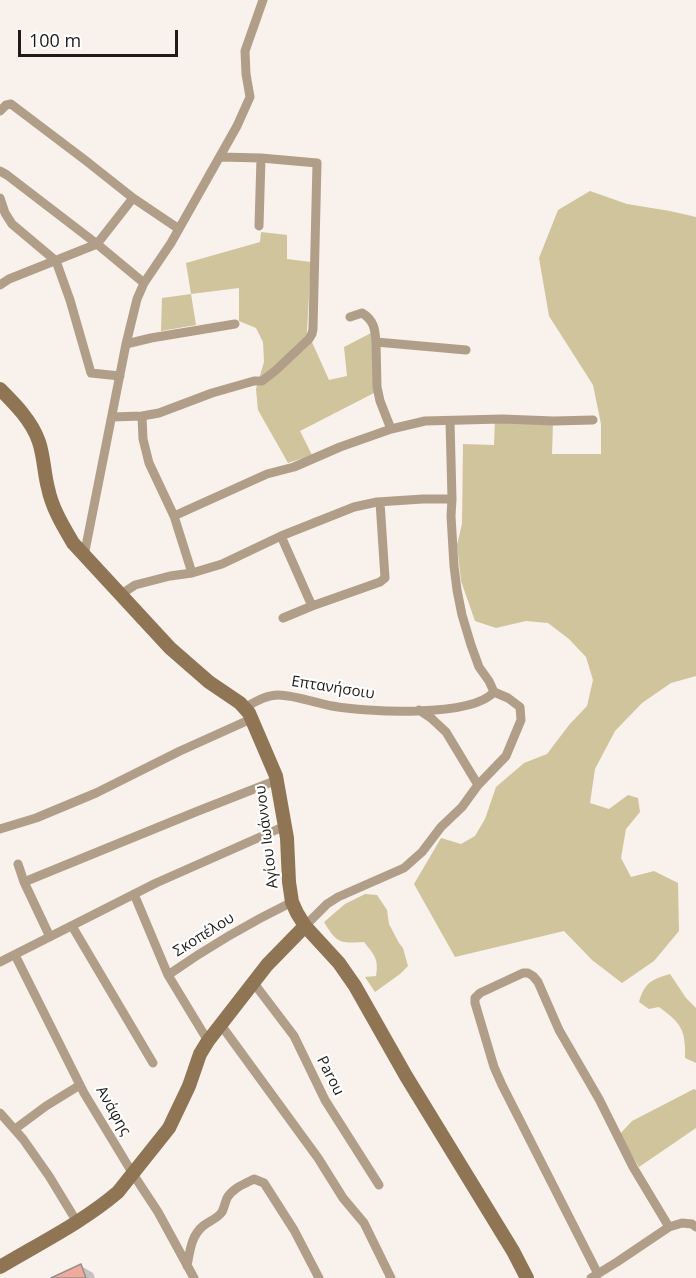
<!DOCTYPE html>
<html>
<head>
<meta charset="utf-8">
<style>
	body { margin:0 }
	#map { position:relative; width:696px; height:1278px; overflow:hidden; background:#f9f1ec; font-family:"Open Sans",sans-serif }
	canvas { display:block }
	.scale { position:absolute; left:18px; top:30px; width:160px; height:27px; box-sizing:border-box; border:3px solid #1e1b19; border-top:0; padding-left:8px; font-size:18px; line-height:21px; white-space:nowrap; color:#1e1b19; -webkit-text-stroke:4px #fff; paint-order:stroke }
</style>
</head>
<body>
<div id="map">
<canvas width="696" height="1278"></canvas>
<div class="scale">100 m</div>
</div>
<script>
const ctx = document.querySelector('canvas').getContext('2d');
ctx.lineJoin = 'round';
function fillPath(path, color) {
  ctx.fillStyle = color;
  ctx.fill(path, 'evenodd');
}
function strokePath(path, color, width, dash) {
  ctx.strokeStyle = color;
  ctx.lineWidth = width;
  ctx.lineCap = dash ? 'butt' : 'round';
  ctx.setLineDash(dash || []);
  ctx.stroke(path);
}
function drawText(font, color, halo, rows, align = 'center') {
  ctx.font = font + ' "Open Sans",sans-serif';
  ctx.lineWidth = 4.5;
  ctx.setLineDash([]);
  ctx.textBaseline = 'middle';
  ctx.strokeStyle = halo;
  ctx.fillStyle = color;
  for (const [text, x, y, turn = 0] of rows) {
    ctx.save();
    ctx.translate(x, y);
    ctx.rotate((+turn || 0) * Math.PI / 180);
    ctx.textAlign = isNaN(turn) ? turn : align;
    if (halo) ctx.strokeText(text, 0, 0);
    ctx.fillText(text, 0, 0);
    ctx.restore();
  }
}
fillPath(new Path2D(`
	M590,191L627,204L670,211L696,217V676L671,683L642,703L615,731L595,769L590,803L609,809L628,795L638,798L640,812L626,829L621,858L631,877L654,871L678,883L679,931L654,961L622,983L592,960L564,931L455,957L414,884L441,838L461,844L475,836L485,819L496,787L524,763L547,754L569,725L587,706L593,680L586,657L569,639L548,623L526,621L496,628L475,621L461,581L457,545L462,524L463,444L494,445L495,416L553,422L552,454H601V424L593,385L549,316L539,258L558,210Z
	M261,232L287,235V259L311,262L307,331L329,380L347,376L344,347L373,332L376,392L300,431L312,455L288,463L258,410L256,389L264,362L263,342L256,328L239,321V288L191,294L196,325L161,331L162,298L191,294L186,263L260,242Z
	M365,894L377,895L387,910L389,924L399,943L403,948L408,966L400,974L375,992L365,977L376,976C379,958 374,955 364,942C340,943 337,944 324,922L345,904Z
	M670,974L686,998L696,1008V1063L685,1058C686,1030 681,1023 659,1007L649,1009L639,1002C645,982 651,980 670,974Z
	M694,1089L696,1090V1128L639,1167L619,1135L632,1121Z`), '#d0c49d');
fillPath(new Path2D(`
	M81,1266L93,1273L95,1278H54Z`), '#0003');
const building = new Path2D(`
	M81,1264L86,1278H51Z`);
fillPath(building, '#f0aa9d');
strokePath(building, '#988f8d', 1.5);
strokePath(new Path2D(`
	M0,111L6,105L11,104L85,160L133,198L179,229
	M220,157L261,158
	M0,171L7,175L97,244L144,283
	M0,198L5,213L12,224L56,261L70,300L91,373L120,376
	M0,285L9,279L97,244L133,198
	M350,317L362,313C374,320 375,329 376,342
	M126,344L151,338L235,324
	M142,416L143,439L149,463L174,516L192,573
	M112,417L142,416L159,413L212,393L254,381H262L275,371L309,339L312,334L313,329L317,163L261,158L259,226
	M391,429L380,401L377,387L376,342L466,350
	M174,516L267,474L294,467L340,447L391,429L425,421L502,419L554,421L593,420
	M281,536L312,606
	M84,556L126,344L137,299L144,283L171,243L237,126L250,97L246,74L245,51L263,0
	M120,595L135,585L170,576L192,573L222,564L281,536L354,507L377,502L423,499H452
	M283,618L312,606L380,582L385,578L380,502
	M244,708C255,702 266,695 278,695C294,695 316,703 332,706C366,712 471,718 494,692L489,681L479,667L471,645L462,615L457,590L454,566L451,516L452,499L450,421
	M478,785L506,756L521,720L520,707L508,698L494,692
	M0,829L36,818L96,793L180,751L251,719
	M18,864L24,882
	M134,894L168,975
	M72,926L153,1063
	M305,926L327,904L338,897L404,868L422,852L441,827L462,807L478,785L446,732L431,718L419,710
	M50,937L24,882L198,811L277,780
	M15,955L84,1093L133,1174L158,1212L194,1278
	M0,962L156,883L285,826
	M253,982L294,1036L325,1100L379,1185
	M221,1025L318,1158L343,1198L364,1223L391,1278
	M208,1041L168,975C208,947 249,923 292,902
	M0,1113L23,1139L49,1176L77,1222
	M15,1129L46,1106L80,1085
	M187,1266C190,1251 191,1236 203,1226C209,1221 217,1219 222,1212C224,1208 225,1203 227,1198C233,1188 244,1184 254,1179L264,1183L294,1230L319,1278
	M598,1274L502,1085L494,1067L475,1003V998L480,993L523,973H528L533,976L538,982L559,1030L599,1099L633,1167L669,1227
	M591,1278L617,1262L669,1227L682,1223L692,1224L696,1227`), '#b19e88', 9);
strokePath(new Path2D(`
	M0,389C15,404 32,421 39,442C44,457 44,473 48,488C52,508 63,526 73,543L170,648L209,682L240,703L249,713L276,776L287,838L289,882L292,902L297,913L305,926L339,963L355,986L406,1076L513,1251L527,1278
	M0,1267C40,1243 83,1222 118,1192L169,1128L189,1086L200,1054L208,1041L267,965L305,926`), '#907554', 14);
drawText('15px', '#1e1b19', '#fff', [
	["Επτανήσοιυ",333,688,9],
	["Αγίου Ιωάννου",267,837,-97],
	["Σκοπέλου",204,935,-32],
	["Parou",330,1076,63],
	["Ανάφης",113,1111,60]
]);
</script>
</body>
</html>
